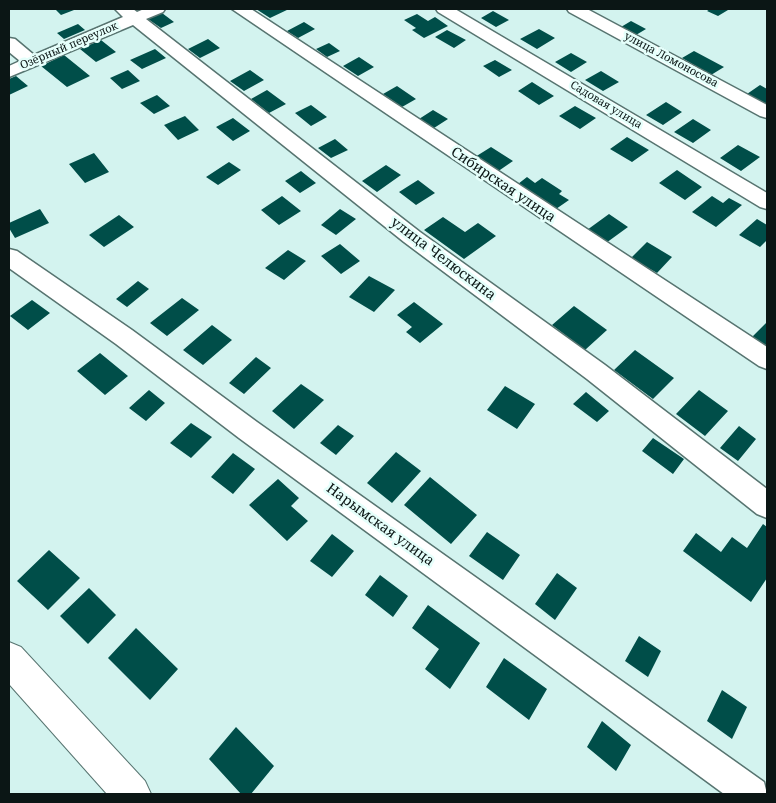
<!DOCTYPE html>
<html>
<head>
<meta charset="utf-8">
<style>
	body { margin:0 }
	#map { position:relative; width:776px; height:803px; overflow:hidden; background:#d3f3ef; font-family:"Noto Serif",serif }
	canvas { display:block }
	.frame { position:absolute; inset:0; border:10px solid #0b1615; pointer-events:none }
</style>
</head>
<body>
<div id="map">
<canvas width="776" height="803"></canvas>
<div class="frame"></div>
</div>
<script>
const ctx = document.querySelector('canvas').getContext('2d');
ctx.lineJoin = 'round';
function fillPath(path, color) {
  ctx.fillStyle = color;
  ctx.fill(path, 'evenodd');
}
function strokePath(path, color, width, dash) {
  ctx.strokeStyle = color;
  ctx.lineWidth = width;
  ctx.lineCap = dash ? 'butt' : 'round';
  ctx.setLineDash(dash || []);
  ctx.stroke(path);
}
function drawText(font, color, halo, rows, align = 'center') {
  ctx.font = font + ' "Noto Serif",serif';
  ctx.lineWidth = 5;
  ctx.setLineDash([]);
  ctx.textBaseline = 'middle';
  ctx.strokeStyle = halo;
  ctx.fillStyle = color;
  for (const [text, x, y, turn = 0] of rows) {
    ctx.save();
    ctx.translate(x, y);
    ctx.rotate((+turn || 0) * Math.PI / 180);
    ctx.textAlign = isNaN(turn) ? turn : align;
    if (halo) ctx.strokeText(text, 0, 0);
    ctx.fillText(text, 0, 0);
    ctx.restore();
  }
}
fillPath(new Path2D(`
	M55,9H73L74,10L61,15Z
	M256,9H289L270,18Z
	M710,9H725L728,10L718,16L707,11Z
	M493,11L509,20L496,27L481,18Z
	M162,13L174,22L161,28L148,19Z
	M417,14L428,21L435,17L448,26L424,38L412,30L416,28L404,20Z
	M631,21L646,29L636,35L621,27Z
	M304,22L315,29L298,38L287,31Z
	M78,24L85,30L64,39L57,33Z
	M539,29L555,38L537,49L520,39Z
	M447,30L466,40L454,48L435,37Z
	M208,39L220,48L200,58L188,49Z
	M101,40L116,52L96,62L80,49Z
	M329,43L340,51L327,57L316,49Z
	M155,49L166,58L142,69L130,60Z
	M694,51L724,67L711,75L682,58Z
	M571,53L587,62L571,72L555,62Z
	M64,55L90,76L67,87L41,66Z
	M359,57L374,67L358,76L343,66Z
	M495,60L512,70L499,77L483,66Z
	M128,70L140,81L122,89L110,78Z
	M250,70L264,80L244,91L230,81Z
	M601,71L619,82L603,91L585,80Z
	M16,76L28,86L9,95V79Z
	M532,82L554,96L539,105L518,91Z
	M760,85L767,89L766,105L747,94Z
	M397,86L416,99L402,107L383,94Z
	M267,90L286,104L269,113L251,99Z
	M157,95L170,106L154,114L140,103Z
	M666,102L682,112L663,125L646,115Z
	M311,105L327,117L311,126L295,113Z
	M575,106L596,118L580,129L559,116Z
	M433,110L448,119L434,128L419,119Z
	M185,116L199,130L178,140L164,125Z
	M233,118L250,131L233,141L216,127Z
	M693,119L711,130L693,143L674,132Z
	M627,137L649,150L632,162L610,149Z
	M335,139L348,150L331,158L318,148Z
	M738,145L760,157L741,171L720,158Z
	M491,147L513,161L497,172L475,157Z
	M94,153L109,172L85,183L69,164Z
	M229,162L241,170L218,185L206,177Z
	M386,165L401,175L377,192L362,181Z
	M677,170L702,187L685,200L659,183Z
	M301,171L316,183L300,193L285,181Z
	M527,177L535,183L542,178L562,191L559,194L569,200L556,209L518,184Z
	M418,180L435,193L416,205L399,192Z
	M282,196L301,211L279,225L261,210Z
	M712,196L723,203L729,198L742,205L716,227L692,212Z
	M40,209L49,223L15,238L9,228V223Z
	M340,209L356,219L336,235L321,225Z
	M609,214L628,227L606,243L587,230Z
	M119,215L134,227L104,247L89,235Z
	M443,217L465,232L478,223L496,236L464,259L424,230Z
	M757,219L767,225V240L760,247L739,235Z
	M647,242L672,257L657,273L631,258Z
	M340,244L360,261L341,274L321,256Z
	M288,250L306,261L284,280L265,268Z
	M369,276L395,290L374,312L349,297Z
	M138,281L149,289L127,307L116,299Z
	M182,298L199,310L167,336L150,323Z
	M32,300L50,313L28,330L10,316Z
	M414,302L443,324L420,343L406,332L412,327L397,315Z
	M574,306L607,330L585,350L552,325Z
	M767,322V347L752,337Z
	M212,325L232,340L203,365L183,350Z
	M635,350L674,378L653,399L614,370Z
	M100,353L128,376L105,395L77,371Z
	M256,357L271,368L244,394L229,383Z
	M301,384L324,400L294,429L272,411Z
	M505,386L535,404L517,429L487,410Z
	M149,390L165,403L146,421L129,408Z
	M699,390L728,411L705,436L676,414Z
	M586,392L609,411L597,422L573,404Z
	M191,423L212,437L191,458L170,443Z
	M338,425L354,436L336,455L320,443Z
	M739,426L756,439L738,461L720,448Z
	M653,438L684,459L673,474L642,451Z
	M396,452L421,471L392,503L367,483Z
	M233,453L255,469L233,494L211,477Z
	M430,477L477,515L451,544L404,505Z
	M278,479L299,498L291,506L308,521L287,541L249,505Z
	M763,524L767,527V578L751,602L683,551L696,533L721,552L732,537L747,548Z
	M487,532L520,555L503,580L469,556Z
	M332,534L354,551L332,577L310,561Z
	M49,550L80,578L48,610L17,581Z
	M557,573L577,588L555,620L535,604Z
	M380,575L408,596L393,617L365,595Z
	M89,588L116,615L88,644L60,616Z
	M428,605L480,643L450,689L425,669L439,649L412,628Z
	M136,628L178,669L150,700L108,658Z
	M639,636L661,651L648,677L625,661Z
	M504,658L547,689L529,720L486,687Z
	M722,690L747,707L732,739L707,721Z
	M602,721L631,745L616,771L587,747Z
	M236,727L274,766L251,794H241L209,759Z`), '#004e49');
const minor = new Path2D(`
	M115,9H133L137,12L144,9H165L163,12L146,19L420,232L605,365L767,489V518L757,514L587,379L404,242L133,25L9,77V66L20,61L9,52V38L15,39L34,55L123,17Z
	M232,9H251L767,347V369L759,366Z
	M436,9H455L767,193V209L760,207L438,12Z
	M567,9H587L767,105V118L760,116L569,12Z
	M9,249L17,251L132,330L257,422L764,782L767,794H724L239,438L116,344L9,268Z`);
const secondary = new Path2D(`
	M9,642L21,647L145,781L151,794H107L9,684Z`);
strokePath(minor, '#577470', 3);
strokePath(secondary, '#577470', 2);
fillPath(minor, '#fff');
fillPath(secondary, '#fff');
drawText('11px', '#0b1615', '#e5fffb', [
	["Озёрный переулок",69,46,-23],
	["улица Ломоносова",671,60,28],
	["Садовая улица",606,105,31]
]);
drawText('14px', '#0b1615', '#e5fffb', [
	["Сибирская улица",503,185,34],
	["улица Челюскина",443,259,37],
	["Нарымская улица",380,525,36]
]);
</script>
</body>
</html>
